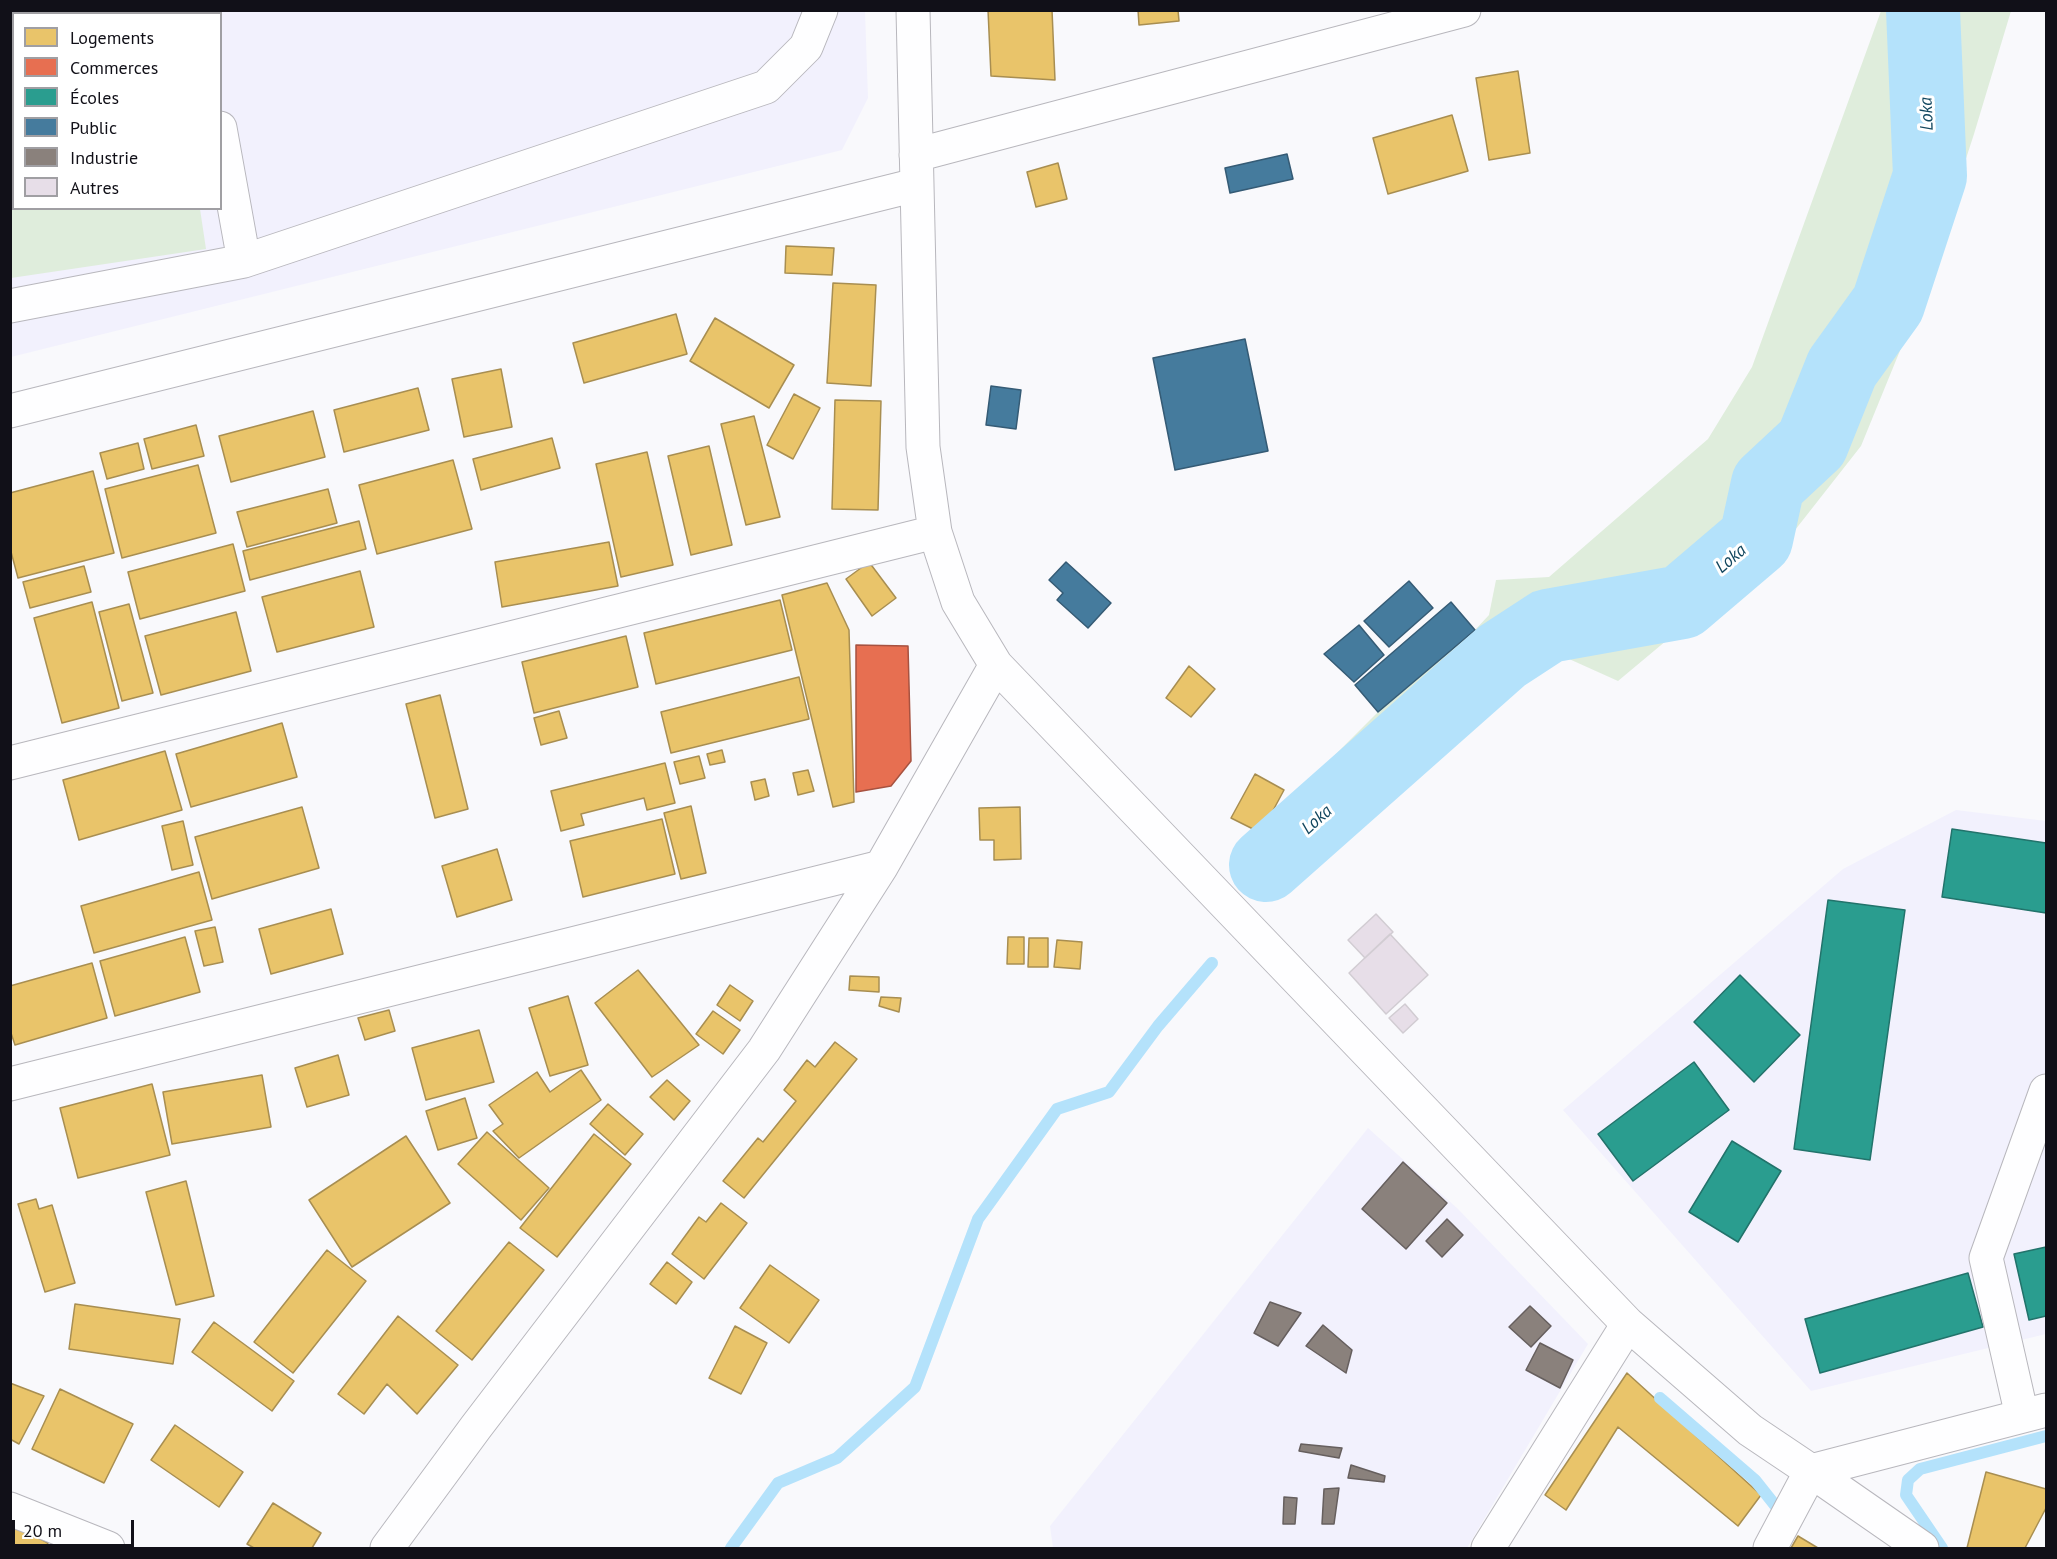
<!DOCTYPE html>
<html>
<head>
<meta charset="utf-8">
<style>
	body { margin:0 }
	#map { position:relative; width:2057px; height:1559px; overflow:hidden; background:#f9f9fc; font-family:"PT Sans",sans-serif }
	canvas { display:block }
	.frame { position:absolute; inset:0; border:12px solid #111018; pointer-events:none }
	.legend { position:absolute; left:12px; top:12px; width:210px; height:198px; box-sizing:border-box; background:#fff; border:2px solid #a09fa3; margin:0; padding:8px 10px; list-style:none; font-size:18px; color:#111018 }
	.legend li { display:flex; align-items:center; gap:12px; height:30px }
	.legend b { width:30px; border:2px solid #a09fa3 }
	.scale { position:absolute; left:12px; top:1520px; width:122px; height:27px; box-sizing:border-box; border:3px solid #111018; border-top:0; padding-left:8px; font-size:18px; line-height:21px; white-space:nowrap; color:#111018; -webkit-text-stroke:4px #fff; paint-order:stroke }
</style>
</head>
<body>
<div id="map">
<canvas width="2057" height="1559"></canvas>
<div class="frame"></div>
<ul class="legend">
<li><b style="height:16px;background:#e9c46a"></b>Logements</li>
<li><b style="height:16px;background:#e76f51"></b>Commerces</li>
<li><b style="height:16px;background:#2a9d8f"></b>Écoles</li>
<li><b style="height:16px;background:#457b9d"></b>Public</li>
<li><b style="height:16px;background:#8a817c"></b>Industrie</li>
<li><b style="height:16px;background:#e7dee8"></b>Autres</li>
</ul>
<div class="scale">20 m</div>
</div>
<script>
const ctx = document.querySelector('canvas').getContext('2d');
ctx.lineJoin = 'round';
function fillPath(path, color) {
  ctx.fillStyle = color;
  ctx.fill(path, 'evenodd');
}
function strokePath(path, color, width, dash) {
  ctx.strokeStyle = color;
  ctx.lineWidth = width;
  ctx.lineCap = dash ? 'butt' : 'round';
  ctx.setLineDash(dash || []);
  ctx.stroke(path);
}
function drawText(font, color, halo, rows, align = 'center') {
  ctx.font = font + ' "PT Sans",sans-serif';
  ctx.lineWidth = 6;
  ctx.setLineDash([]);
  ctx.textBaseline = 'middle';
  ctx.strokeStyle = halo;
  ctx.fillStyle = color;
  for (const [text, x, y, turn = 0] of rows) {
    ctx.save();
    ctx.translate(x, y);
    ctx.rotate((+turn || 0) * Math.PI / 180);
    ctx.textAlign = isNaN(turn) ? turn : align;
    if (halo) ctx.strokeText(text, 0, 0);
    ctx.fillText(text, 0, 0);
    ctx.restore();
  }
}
fillPath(new Path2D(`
	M10,11H865L868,98L842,150L11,357ZM14,14H220V208H14Z
	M1956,810L2046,821V1334L1811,1391L1563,1110L1843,869Z
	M1368,1128L1457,1208L1588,1344L1467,1548H1053L1050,1526Z`), '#f2f1fd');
fillPath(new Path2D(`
	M11,10L171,11L172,13L14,14V208L200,209L206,249L11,278Z
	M1881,11H2011L1974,134L1917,309L1861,446L1788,539L1618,681L1538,645L1274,892L1243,859L1313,777L1378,712L1475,630L1489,615L1496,580L1549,577L1708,439L1752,367Z`), '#dfeddc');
const homes = new Path2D(`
	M988,10H1052L1055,80L991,76Z
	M1138,10H1178L1179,21L1139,25Z
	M1518,71L1530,153L1489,160L1476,78Z
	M1452,115L1468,171L1388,194L1373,138Z
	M1058,163L1067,199L1036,207L1027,172Z
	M786,246L834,248L832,275L785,273Z
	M833,283L876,285L871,386L827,383Z
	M676,314L687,354L584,383L573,343Z
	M715,318L794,365L769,408L690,361Z
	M501,369L512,427L464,437L452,379Z
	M418,388L429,430L344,452L334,410Z
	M794,394L820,408L793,459L767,445Z
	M835,400L881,401L878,510L832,509Z
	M313,411L325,457L231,482L219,436Z
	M754,416L780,517L746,525L721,424Z
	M196,425L204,456L152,469L144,439Z
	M552,438L560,468L481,490L473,459Z
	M138,443L144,469L107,479L100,453Z
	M709,446L732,545L691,555L668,456Z
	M647,452L673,565L621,577L596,464Z
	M453,460L472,529L377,554L359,485Z
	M198,465L216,533L122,558L105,489Z
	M93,471L114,553L18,578L10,548V493Z
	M328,489L337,523L247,547L237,512Z
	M359,521L366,549L250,580L243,551Z
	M609,542L618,586L502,607L495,562Z
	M233,544L245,591L140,619L128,572Z
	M869,562L896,598L872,616L846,579Z
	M84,566L91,592L30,608L23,582Z
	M360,571L374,627L277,652L262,597Z
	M827,583L849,630L854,802L833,807L782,595Z
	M780,600L792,650L656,684L644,633Z
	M92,602L119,708L62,723L34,618Z
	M129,604L153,693L122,701L99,612Z
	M236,612L251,671L161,695L145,636Z
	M626,636L638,687L534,713L522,662Z
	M1189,666L1215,689L1191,717L1166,698Z
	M799,677L809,719L671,753L661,712Z
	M440,695L468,809L435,818L406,704Z
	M559,711L567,738L541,745L534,718Z
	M282,723L297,777L191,807L176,754Z
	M722,750L725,762L710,765L707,754Z
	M165,751L182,810L79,840L63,780Z
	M699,756L705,778L680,784L674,762Z
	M665,763L675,803L647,810L644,798L581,814L584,825L561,831L551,791Z
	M808,770L814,791L798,795L793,773Z
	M1255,774L1284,790L1261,833L1231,818Z
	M765,779L769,796L755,800L751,782Z
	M691,806L706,873L681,879L664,813Z
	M302,807L319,868L212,899L195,837Z
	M1020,807L1021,859L994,860V840H980L979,808Z
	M662,819L675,874L583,897L570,841Z
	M183,821L193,865L172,870L162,826Z
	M497,849L512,900L457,917L442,866Z
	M199,872L212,920L94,953L81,906Z
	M331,909L343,954L271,974L259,929Z
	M215,927L223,962L204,966L195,931Z
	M185,937L200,992L115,1016L100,961Z
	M1008,937H1024V964H1007Z
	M1029,938H1048V967H1028Z
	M1057,940L1082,942L1080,969L1054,967Z
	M92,963L107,1018L15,1045L10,1030V986Z
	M638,970L699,1045L652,1077L595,1003Z
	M850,976L879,977V992L849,990Z
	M730,985L753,1001L740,1021L717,1005Z
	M568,996L588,1065L550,1076L529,1008Z
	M881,997L901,998L899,1012L879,1006Z
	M389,1010L395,1031L365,1040L358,1018Z
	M713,1011L740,1030L723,1054L696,1034Z
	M479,1030L494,1082L426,1100L412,1048Z
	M835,1042L857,1059L744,1198L723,1181L758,1138L763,1142L796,1101L784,1090L807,1060L815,1067Z
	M338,1055L349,1095L307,1107L295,1068Z
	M581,1070L601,1100L519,1158L493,1131L503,1124L489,1105L537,1072L550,1092Z
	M262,1075L271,1127L172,1144L163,1092Z
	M667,1080L690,1101L674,1120L650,1097Z
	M152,1084L170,1155L78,1178L60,1108Z
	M465,1098L477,1138L438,1150L426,1111Z
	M608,1104L643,1134L625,1155L590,1124Z
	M487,1132L549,1188L521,1220L458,1164Z
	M594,1134L631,1164L557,1257L520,1228Z
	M406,1136L450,1203L352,1267L309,1200Z
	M186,1181L214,1296L176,1305L146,1192Z
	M36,1199L39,1209L52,1205L75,1283L45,1292L18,1204Z
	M721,1203L747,1223L704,1279L672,1254L699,1217L706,1222Z
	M509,1242L544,1270L472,1360L436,1331Z
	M327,1250L366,1281L293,1373L254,1342Z
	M667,1262L692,1282L676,1304L650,1284Z
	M770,1265L819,1300L789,1343L740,1308Z
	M75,1304L180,1319L173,1364L69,1349Z
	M398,1316L458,1365L417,1414L387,1384L364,1414L338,1394Z
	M214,1322L294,1381L272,1411L192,1352Z
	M735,1326L767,1343L741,1394L709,1378Z
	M1627,1373L1761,1495L1738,1526L1618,1427L1566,1510L1545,1495Z
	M10,1383L44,1396L19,1444L10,1439Z
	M60,1389L133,1424L104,1483L32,1449Z
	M175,1425L243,1472L219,1507L151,1460Z
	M1986,1472L2046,1489V1508L2025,1548H1967Z
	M273,1503L321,1533L312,1548H254L247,1544Z
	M16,1526L48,1543L45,1548H10V1537Z
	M1798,1536L1818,1548H1791Z`);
fillPath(homes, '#e9c46a');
strokePath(homes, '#a88e51', 1.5);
const shops = new Path2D(`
	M856,645L908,646L911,761L891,786L856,792Z`);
fillPath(shops, '#e76f51');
strokePath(shops, '#a75240', 1.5);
const schools = new Path2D(`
	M1952,829L2046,843V913L1942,897Z
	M1828,900L1905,910L1870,1160L1794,1149Z
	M1740,975L1800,1035L1754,1082L1694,1022Z
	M1694,1062L1729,1110L1633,1181L1598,1134Z
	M1732,1141L1781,1171L1738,1242L1689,1212Z
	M2046,1247V1316L2029,1320L2014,1254Z
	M1968,1273L1983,1327L1820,1373L1805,1319Z`);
fillPath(schools, '#2a9d8f');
strokePath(schools, '#22736b', 1.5);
const public = new Path2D(`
	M1287,154L1293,179L1230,193L1225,168Z
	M1245,339L1268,451L1175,470L1153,358Z
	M991,386L1021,390L1016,429L986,425Z
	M1066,562L1111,603L1088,628L1057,600L1063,593L1049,580Z
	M1409,581L1433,608L1389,647L1364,621Z
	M1451,602L1475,630L1378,712L1355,685Z
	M1359,625L1384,655L1354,682L1324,654Z`);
fillPath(public, '#457b9d');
strokePath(public, '#355b75', 1.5);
const industry = new Path2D(`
	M1403,1162L1447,1203L1406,1249L1362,1209Z
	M1447,1219L1463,1235L1442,1257L1426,1241Z
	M1270,1302L1301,1313L1278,1346L1254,1333Z
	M1530,1306L1551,1326L1531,1347L1509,1327Z
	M1323,1325L1352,1350L1346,1373L1306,1346Z
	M1540,1343L1573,1360L1560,1388L1526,1370Z
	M1301,1444L1342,1448L1339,1458L1299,1451Z
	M1351,1465L1385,1476L1384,1482L1348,1478Z
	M1339,1488L1334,1524H1322L1324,1489Z
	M1284,1497L1297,1498L1295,1524H1283Z`);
fillPath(industry, '#8a817c');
strokePath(industry, '#665f5e', 1.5);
strokePath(new Path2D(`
	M1660,1398L1755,1480L1778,1509
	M731,1548L778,1483L837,1458L915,1387L978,1219L1057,1109L1109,1092L1158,1026L1212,963
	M1942,1548L1906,1495L1908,1480L1920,1469L2046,1436`), '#b4e2fb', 12);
strokePath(new Path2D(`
	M1266,865L1502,656L1548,626L1682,602L1756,539L1768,484L1812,443L1842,368L1888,304L1930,176L1923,10`), '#b4e2fb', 74);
const building = new Path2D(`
	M1376,914L1393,932L1365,958L1348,940Z
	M1390,934L1428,975L1386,1014L1349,973Z
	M1405,1004L1418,1019L1403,1033L1389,1018Z`);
fillPath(building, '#e7dee8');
strokePath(building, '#d1ccd2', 1.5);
const minor = new Path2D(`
	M200,10L201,14
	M913,10L923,447L935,532L958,602L996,665L1628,1324L1750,1430L1811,1471L2046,1410
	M220,128L244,261
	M916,155L1464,10
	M10,306L244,261L766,87L806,47L821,10
	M10,411L916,185
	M10,763L935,532
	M10,1084L881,867
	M2022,1416L1986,1258L2046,1091
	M10,1509L108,1548
	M387,1548L476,1427L764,1050L881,867L996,665
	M1488,1548L1628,1324
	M1770,1548L1811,1471L1922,1548`);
strokePath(minor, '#b8b7bd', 35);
strokePath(minor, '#fefeff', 33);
drawText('italic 18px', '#12475f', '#fff', [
	["Loka",1927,114,-92],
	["Loka",1731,559,-40],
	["Loka",1317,820,-42]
]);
</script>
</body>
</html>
